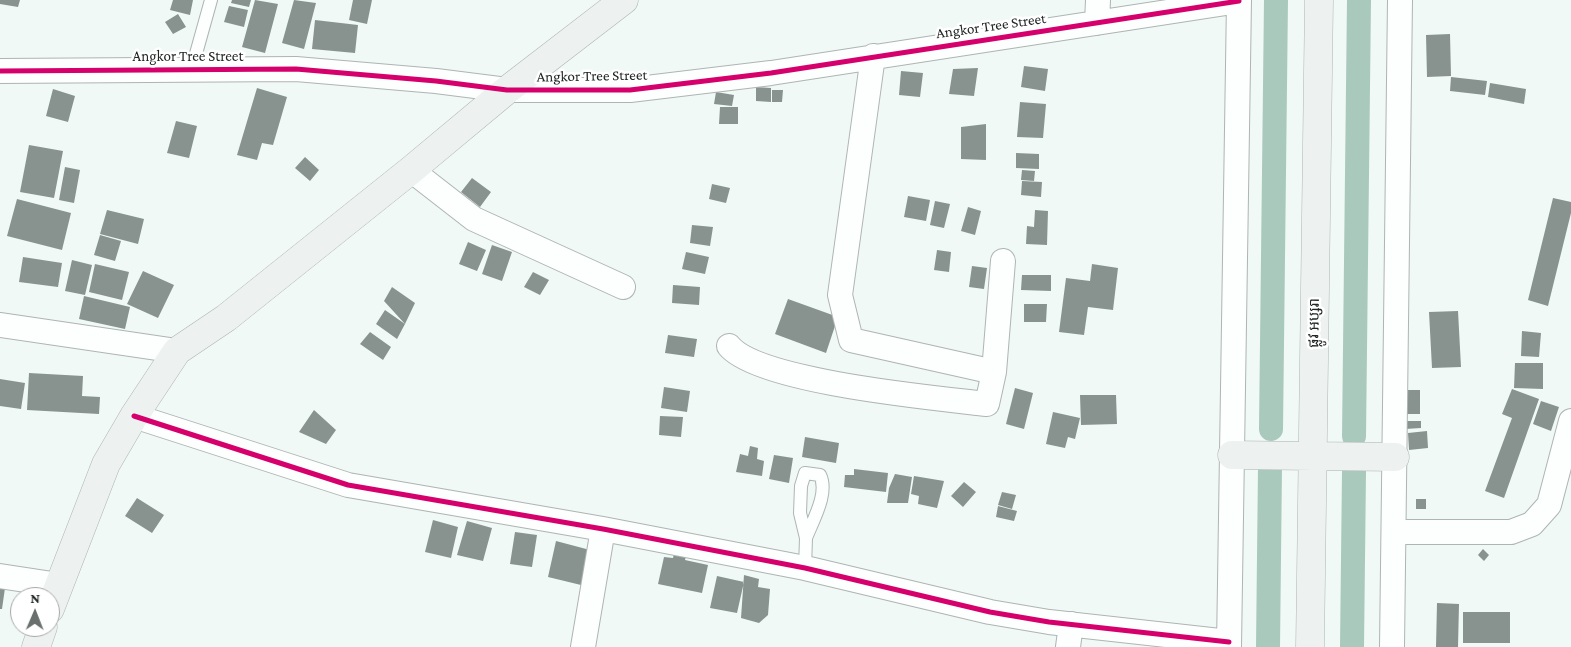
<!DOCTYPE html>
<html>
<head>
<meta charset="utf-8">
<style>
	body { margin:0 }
	#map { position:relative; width:1571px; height:647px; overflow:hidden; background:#f0f9f5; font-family:"Crimson Pro",serif }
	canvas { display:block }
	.north { position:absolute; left:10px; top:587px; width:50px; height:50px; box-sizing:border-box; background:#fff; border:1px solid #a6a8a7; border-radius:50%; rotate:1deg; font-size:14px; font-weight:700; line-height:20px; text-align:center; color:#202624 }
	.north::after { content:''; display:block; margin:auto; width:18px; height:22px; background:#69706d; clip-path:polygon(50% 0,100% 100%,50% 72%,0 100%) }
</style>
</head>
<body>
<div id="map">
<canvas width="1571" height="647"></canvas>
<div class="north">N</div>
</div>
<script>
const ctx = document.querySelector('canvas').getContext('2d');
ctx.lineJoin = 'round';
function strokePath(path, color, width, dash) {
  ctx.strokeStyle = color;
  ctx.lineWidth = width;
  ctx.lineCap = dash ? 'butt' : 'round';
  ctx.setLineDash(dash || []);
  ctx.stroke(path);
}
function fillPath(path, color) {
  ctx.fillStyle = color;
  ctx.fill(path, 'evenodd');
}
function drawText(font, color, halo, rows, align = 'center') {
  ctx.font = font + ' "Crimson Pro","Noto Sans Khmer",serif';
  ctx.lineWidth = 5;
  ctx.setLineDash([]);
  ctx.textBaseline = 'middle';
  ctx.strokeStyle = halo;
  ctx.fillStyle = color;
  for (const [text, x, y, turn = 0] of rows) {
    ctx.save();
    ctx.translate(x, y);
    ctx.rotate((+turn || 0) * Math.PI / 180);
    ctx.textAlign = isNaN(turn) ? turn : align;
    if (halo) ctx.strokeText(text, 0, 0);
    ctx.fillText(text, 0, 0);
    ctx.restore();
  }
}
strokePath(new Path2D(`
	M1271,429L1276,0
	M1354,436L1359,0
	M1268,647L1270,467
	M1352,647L1354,472`), '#a9c9bd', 24);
fillPath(new Path2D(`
	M0,0H20L18,7L0,4Z
	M173,0H193L190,15L170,10Z
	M232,0H251L249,7L231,3Z
	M255,0L278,4L265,53L242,47Z
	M294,0L316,3L304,49L282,43Z
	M353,0H372L367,24L349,20Z
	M229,6L248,10L244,27L224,22Z
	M178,14L186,27L173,34L165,22Z
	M315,20L358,25L355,53L312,49Z
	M1450,34L1451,76L1427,77L1426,35Z
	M1024,66L1048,69L1045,91L1021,87Z
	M978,68L974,96L949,94L953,69Z
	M901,71L923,73L920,97L899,95Z
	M1451,77L1487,81L1485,95L1450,91Z
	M1490,83L1526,89L1524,104L1488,97Z
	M756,87L771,88V102L756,101Z
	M257,88L287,97L273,145L262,143L257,160L237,155Z
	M53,89L75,96L68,122L46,116Z
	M772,90H783L782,102H772Z
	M716,92L734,95L732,106L714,104Z
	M1020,102L1046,104L1043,138L1017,137Z
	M720,107H738V124H719Z
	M176,121L197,126L189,158L167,153Z
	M986,124V160L961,159V127Z
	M29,145L63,151L54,198L20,192Z
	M1016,153L1039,154V169L1016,168Z
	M305,157L319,170L310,181L295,168Z
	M65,167L80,170L74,203L59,200Z
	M1022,170L1035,171L1034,181L1021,180Z
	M472,178L491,192L480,207L461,192Z
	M1022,181L1042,182L1041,197L1021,195Z
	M712,184L730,188L726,203L709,199Z
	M908,196L930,200L926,221L904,217Z
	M1553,198L1571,202V213L1548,306L1528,300Z
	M17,199L71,213L62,250L7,236Z
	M935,201L950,204L944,228L930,225Z
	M968,207L981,211L975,235L961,231Z
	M107,210L144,219L138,244L100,234Z
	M1035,210L1048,211L1047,245L1026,244L1027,226L1034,227Z
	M692,225L713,227L710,246L690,243Z
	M100,235L121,241L115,261L94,255Z
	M468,242L486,250L477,271L459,264Z
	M492,245L512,252L502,281L482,274Z
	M937,250L951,252L949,272L934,270Z
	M686,252L709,257L705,274L682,269Z
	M23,257L62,263L58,287L19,282Z
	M72,260L92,265L85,295L65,291Z
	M95,264L129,272L122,300L89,292Z
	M1092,264L1118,268L1113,310L1088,307L1084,335L1059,332L1066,278L1090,281Z
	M972,266L987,268L984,289L969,287Z
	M143,271L174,285L158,318L127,304Z
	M533,272L549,280L540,295L524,287Z
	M1022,275H1051V291L1021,290Z
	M673,285L700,287L699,305L672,303Z
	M392,287L415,303L405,324L384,301Z
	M84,296L130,307L125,329L79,319Z
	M788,299L838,317L826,353L775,334Z
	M1024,304H1047L1046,322H1024Z
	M385,310L405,324L397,339L376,324Z
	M1458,311L1461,367L1432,368L1429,312Z
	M1522,331L1541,333L1539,357L1521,356Z
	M370,332L391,347L383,360L360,344Z
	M668,335L697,339L694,357L665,353Z
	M1515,363H1543V389L1514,388Z
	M29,373L83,376L82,396L100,397L99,414L27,410Z
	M0,379L25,383L21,409L0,406Z
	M664,387L690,391L687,412L661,408Z
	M1015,388L1033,393L1024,429L1006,424Z
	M1512,389L1539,399L1504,498L1485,491L1512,418L1502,414Z
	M1407,390H1420V414H1407Z
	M1080,395H1116L1117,424L1081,425Z
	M1541,401L1559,407L1551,431L1533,424Z
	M314,410L336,430L326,444L299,432Z
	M1053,412L1080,418L1075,439L1068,437L1065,448L1046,444Z
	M660,416L683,417L681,437L659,435Z
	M1404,421H1421V428L1405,429Z
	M1427,431L1428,448L1409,450L1408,433Z
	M805,437L839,443L836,463L802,457Z
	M750,446L758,448L757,459L764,461L762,476L736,472L740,454L748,456Z
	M774,455L793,458L789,483L769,479Z
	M854,469L888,473L886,492L844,487L845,475H854Z
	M895,474L912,477L908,503H887L889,488Z
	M914,476L944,481L937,508L918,504L919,496L911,494Z
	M964,482L976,492L963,507L951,496Z
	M1002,492L1016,495L1012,509L998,505Z
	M137,498L164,515L152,533L125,516Z
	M1416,499H1426V509H1416Z
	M998,506L1017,511L1014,521L996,517Z
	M433,520L458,527L451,558L425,552Z
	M467,521L492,528L483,561L457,555Z
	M515,532L537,535L532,567L510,564Z
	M556,541L590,550L581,585L548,577Z
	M675,549L687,552L685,560L708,565L702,593L658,584L664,557L673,558Z
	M1483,549L1489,555L1484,561L1478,555Z
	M744,575L759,579L758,587L770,589L768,615L759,623L741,618Z
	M717,576L744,582L737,613L710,608Z
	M0,587L5,588L2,609H0Z
	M1437,603L1459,604L1458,647H1436Z
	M1463,612H1510V643H1463Z`), '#88938f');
const lane = new Path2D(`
	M192,68L211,0
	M805,568L806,538L800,513L801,486L805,473L820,475C829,493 813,520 806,538`);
const street = new Path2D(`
	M1097,23L1098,0
	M873,56L840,295L851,340L994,372
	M0,71L296,69L436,81L507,90H630L771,73L1239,1
	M411,170L474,219L623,287
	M1,325L177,351
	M729,346C759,382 936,398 987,404L994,372L1003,261
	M134,416L348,485L603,529L805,568L990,612L1049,622L1229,642
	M1394,532H1511L1532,524L1549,505L1571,421
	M0,576L59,585
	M583,647L603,529
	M1068,647L1071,624
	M1229,647L1239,0
	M1392,647L1400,0`);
const secondary = new Path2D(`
	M1232,455L1395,457
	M50,609L106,464L134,416L177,351L226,318L411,170L507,90L624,0
	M36,647L43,627
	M1310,647L1319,0`);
strokePath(lane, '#aeb5b2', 14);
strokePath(street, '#aeb5b2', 26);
strokePath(secondary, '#aeb5b2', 29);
strokePath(lane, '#fdfefe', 12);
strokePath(street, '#fdfefe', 24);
strokePath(secondary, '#edf1f0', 28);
strokePath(new Path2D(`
	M0,71L296,69L436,81L507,90H630L771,73L1239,1
	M134,416L348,485L603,529L805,568L990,612L1049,622L1229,642`), '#d6006c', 5);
drawText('15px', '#202624', '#fff', [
	["Angkor Tree Street",991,26,-8],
	["Angkor Tree Street",188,56],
	["Angkor Tree Street",592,76,-1],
	["ផ្លូវ អប្សរា",1314,323,-89]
]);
</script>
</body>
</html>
